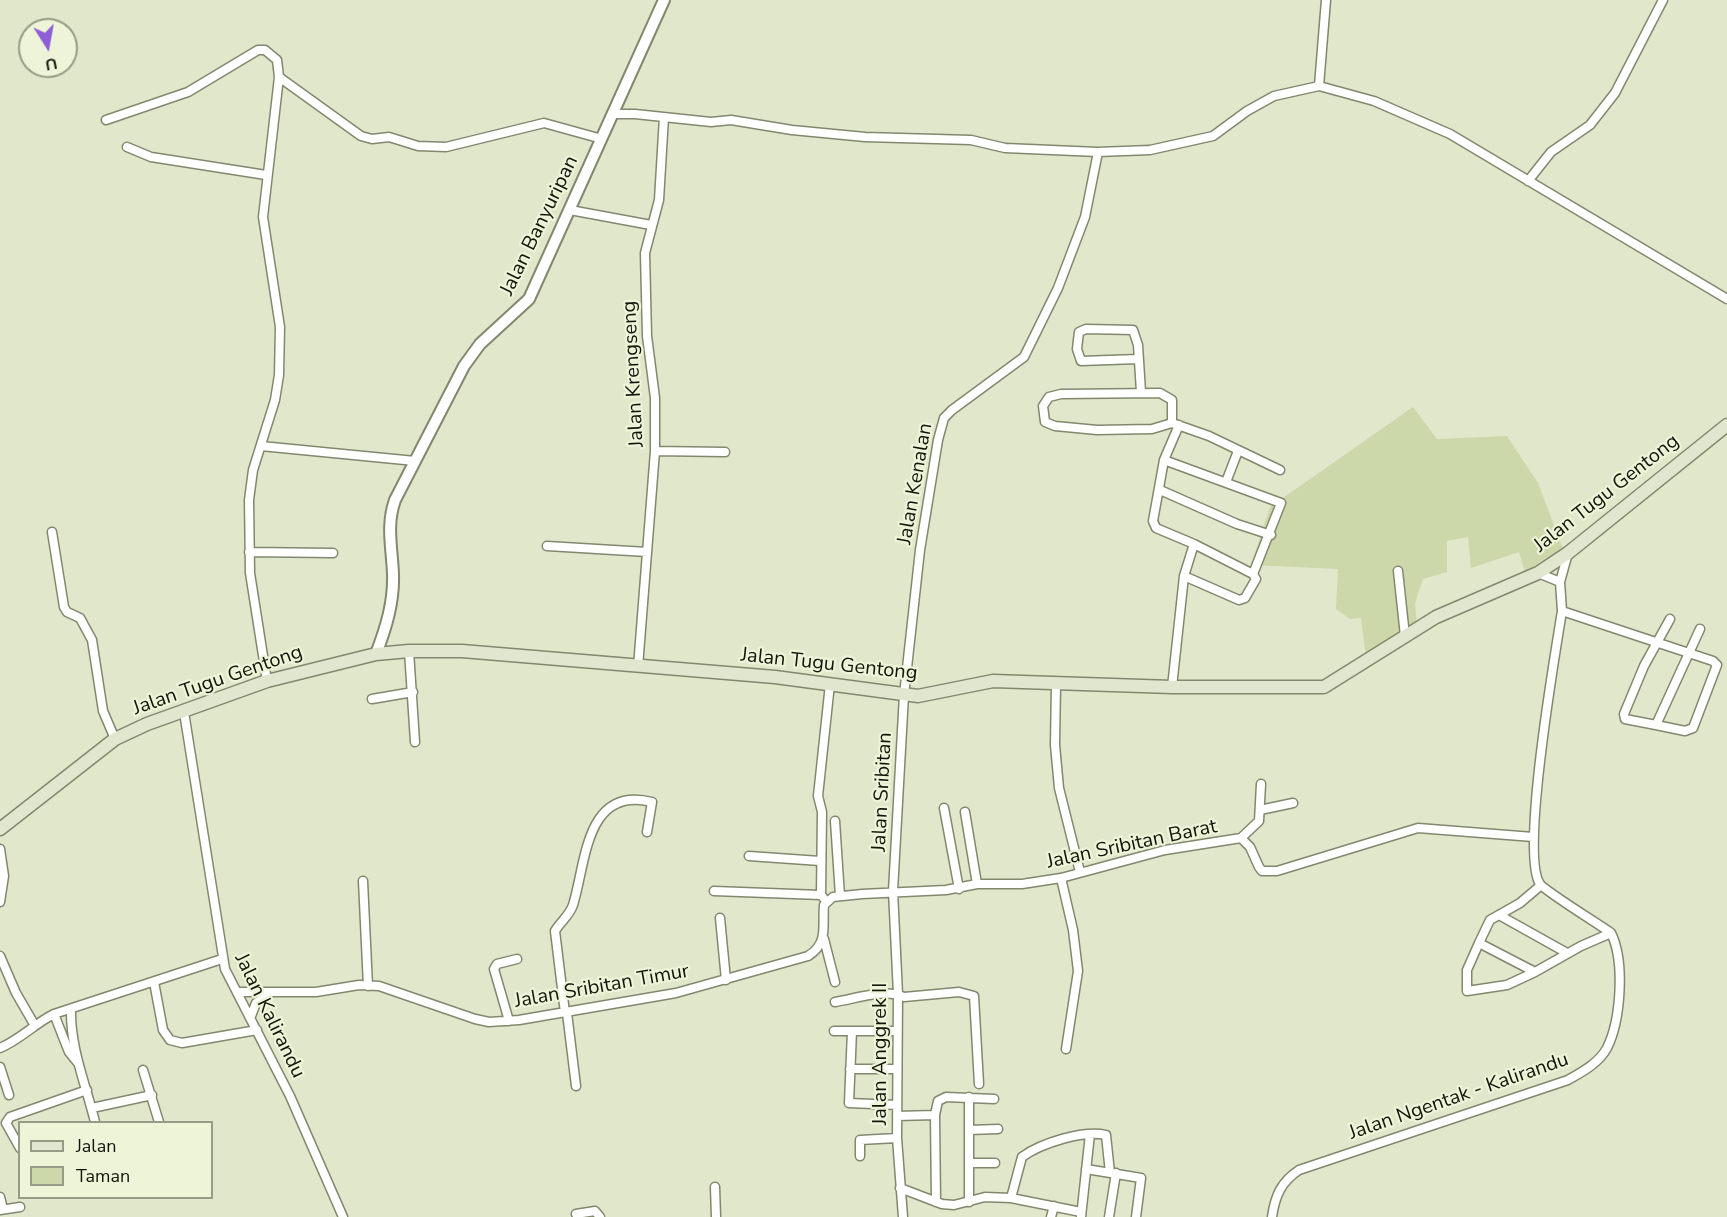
<!DOCTYPE html>
<html>
<head>
<meta charset="utf-8">
<style>
	body { margin:0 }
	#map { position:relative; width:1727px; height:1217px; overflow:hidden; background:#e0e7cb; font-family:"Nunito Sans",sans-serif }
	canvas { display:block }
	.legend { position:absolute; left:18px; top:1121px; width:195px; height:78px; box-sizing:border-box; background:#edf4d8; border:2px solid #969b86; margin:0; padding:8px 10px; list-style:none; font-size:18px; color:#13150b }
	.legend li { display:flex; align-items:center; gap:12px; height:30px }
	.legend b { width:30px; border:2px solid #969b86 }
	.north { position:absolute; left:18px; top:18px; width:60px; height:60px; box-sizing:border-box; background:#edf4d8; border:2px solid #969b86; border-radius:50%; rotate:169deg; font-size:16px; font-weight:700; line-height:24px; text-align:center; color:#13150b }
	.north::after { content:''; display:block; margin:auto; width:21px; height:27px; background:#8e5ed7; clip-path:polygon(50% 0,100% 100%,50% 72%,0 100%) }
</style>
</head>
<body>
<div id="map">
<canvas width="1727" height="1217"></canvas>
<ul class="legend">
<li><b style="height:8px;background:#e1e6cf"></b>Jalan</li>
<li><b style="height:16px;background:#ccd7aa"></b>Taman</li>
</ul>
<div class="north">U</div>
</div>
<script>
const ctx = document.querySelector('canvas').getContext('2d');
ctx.lineJoin = 'round';
function fillPath(path, color) {
  ctx.fillStyle = color;
  ctx.fill(path, 'evenodd');
}
function strokePath(path, color, width, dash) {
  ctx.strokeStyle = color;
  ctx.lineWidth = width;
  ctx.lineCap = dash ? 'butt' : 'round';
  ctx.setLineDash(dash || []);
  ctx.stroke(path);
}
function drawText(font, color, halo, rows, align = 'center') {
  ctx.font = font + ' "Nunito Sans",sans-serif';
  ctx.lineWidth = 4.5;
  ctx.setLineDash([]);
  ctx.textBaseline = 'middle';
  ctx.strokeStyle = halo;
  ctx.fillStyle = color;
  for (const [text, x, y, turn = 0] of rows) {
    ctx.save();
    ctx.translate(x, y);
    ctx.rotate((+turn || 0) * Math.PI / 180);
    ctx.textAlign = isNaN(turn) ? turn : align;
    if (halo) ctx.strokeText(text, 0, 0);
    ctx.fillText(text, 0, 0);
    ctx.restore();
  }
}
fillPath(new Path2D(`
	M1413,407L1437,439L1507,436L1538,483L1564,552L1533,571L1550,555L1525,572L1519,552L1471,568L1468,537L1447,541V572L1423,579L1415,603L1417,626L1366,658L1361,618L1350,619L1336,609L1338,569L1251,565L1270,507Z`), '#ccd7aa');
const minor = new Path2D(`
	M1326,0L1319,86L1374,101L1450,134L1727,299
	M279,77L361,136L372,139L389,137L418,146L446,147L544,123L602,139
	M613,114H635L711,122L731,120L792,130L865,137L971,140L1005,148L1098,152L1150,150L1213,136L1247,111L1274,96L1319,86
	M106,120L188,92L258,50H265L277,60L279,77L263,217L280,327L279,375L275,400L253,470L249,500L250,573L267,681
	M127,147L151,157L266,175
	M1528,181L1551,152L1590,125L1615,93L1663,0
	M570,210L651,225
	M1138,359L1081,361L1077,349L1079,332L1086,329L1133,330L1138,345L1141,392
	M1172,423V400L1160,393L1061,394L1049,397L1043,406L1045,422L1055,426L1097,430L1152,429L1172,423L1209,436L1280,470
	M261,446L415,461
	M655,451L725,452
	M1164,460L1281,503L1253,574L1256,579L1245,598L1239,600L1184,576
	M1226,482L1238,451
	M1160,490L1237,524L1271,535
	M52,532L64,607L67,612L80,618L92,640L103,711L115,739
	M1194,544L1253,574
	M547,546L647,552
	M249,552L333,553
	M1398,571L1405,636
	M1538,573L1560,582
	M1562,611L1713,661L1717,665L1693,728L1685,731L1656,725
	M1670,619L1644,666L1624,714L1625,719L1656,725L1700,629
	M409,651L415,742
	M638,667L655,451V398L647,336L645,253L659,200L664,117
	M1056,684L1055,745L1059,788L1080,872
	M1172,687L1184,576L1194,544L1156,528L1153,521L1164,460L1179,425
	M372,699L413,692
	M184,712L225,969L290,1096L343,1217
	M944,808L959,889
	M1260,810L1293,803
	M965,812L977,884
	M835,821L840,896
	M1241,838L1259,821L1261,784
	M0,849L4,876L0,902
	M749,856L820,861
	M1061,878L1073,930L1078,971L1066,1049
	M363,881L368,986
	M1540,886L1520,903L1490,920L1479,943L1535,972L1581,946L1611,933
	M714,891L821,895
	M826,901L821,895L822,812L818,796L830,684
	M1499,915L1567,953
	M720,918L726,980
	M824,939L835,982
	M1479,943L1467,970V991L1507,985L1535,972
	M0,956L16,993L34,1024
	M154,982L163,1030L170,1040L182,1043L257,1030
	M237,992H316L359,985L379,986L475,1019L489,1022L519,1020L676,993L808,956C829,943 822,926 824,905L833,897L862,894L946,890L977,884H1022L1061,878L1165,850L1241,838L1250,847L1259,867L1262,871H1277L1418,828L1533,837
	M835,1002C855,999 885,988 904,997L959,992L974,996L979,1084
	M71,1009C70,1048 86,1085 95,1122
	M565,1013L555,931C560,922 570,915 573,905C586,864 585,785 652,802L647,832
	M567,1013L576,1086
	M54,1014L69,1052L78,1063
	M251,1016L256,1003L269,994
	M509,1021L494,969L497,964L517,959
	M834,1031H896
	M852,1031L849,1103L897,1105
	M0,1048C21,1039 34,1024 54,1014L222,959
	M0,1067L9,1095
	M850,1069H896
	M143,1070L159,1122
	M969,1097V1202
	M92,1108L152,1095
	M897,1116L935,1115
	M969,1130L998,1129
	M20,1148L6,1123L10,1117L87,1090
	M860,1156V1140L897,1138
	M969,1163H995
	M1086,1169L1141,1178L1136,1217
	M715,1187L716,1217
	M900,1188L942,1204L954,1205L985,1197L1011,1198L1081,1212
	M0,1197L3,1209
	M1011,1198L1022,1157C1041,1143 1083,1130 1106,1135L1110,1173
	M936,1202L935,1115L938,1101L946,1097L994,1099
	M0,1210L20,1207
	M576,1214L595,1211L600,1217
	M903,1217L897,1138L898,994L893,891L904,695L920,550L938,440L944,418L952,410L1024,357L1058,288L1085,217L1098,152
	M1051,1217L1054,1206
	M1081,1217L1090,1134
	M1109,1217L1116,1173
	M1272,1217C1275,1196 1281,1182 1299,1170L1568,1080C1582,1072 1599,1063 1607,1048C1621,1020 1625,961 1611,933C1600,925 1545,891 1540,884C1520,855 1555,655 1562,611L1560,582L1568,553`);
const tertiary = new Path2D(`
	M376,654C386,628 394,602 393,574C392,548 386,525 395,500L464,366L480,344L529,299L664,0`);
const secondary = new Path2D(`
	M0,829L115,739L147,724L267,681L376,654L409,651H462L775,677L918,696L993,681L1172,687H1324L1436,617L1538,573L1568,553L1727,425`);
strokePath(minor, '#81886e', 11);
strokePath(tertiary, '#81886e', 14);
strokePath(secondary, '#81886e', 15);
strokePath(minor, '#fff', 8);
strokePath(tertiary, '#fff', 10);
strokePath(secondary, '#e1e6cf', 12);
drawText('20px', '#13150b', '#edf4d8', [
	["Jalan Banyuripan",540,226,-64],
	["Jalan Krengseng",634,374,-93],
	["Jalan Kenalan",916,484,-80],
	["Jalan Tugu Gentong",1607,494,-38],
	["Jalan Tugu Gentong",829,665,6],
	["Jalan Tugu Gentong",218,681,-19],
	["Jalan Sribitan",883,792,-87],
	["Jalan Sribitan Barat",1132,845,-12],
	["Jalan Sribitan Timur",602,987,-10],
	["Jalan Kalirandu",269,1016,64],
	["Jalan Anggrek II",881,1054,-90],
	["Jalan Ngentak - Kalirandu",1459,1097,-19]
]);
</script>
</body>
</html>
